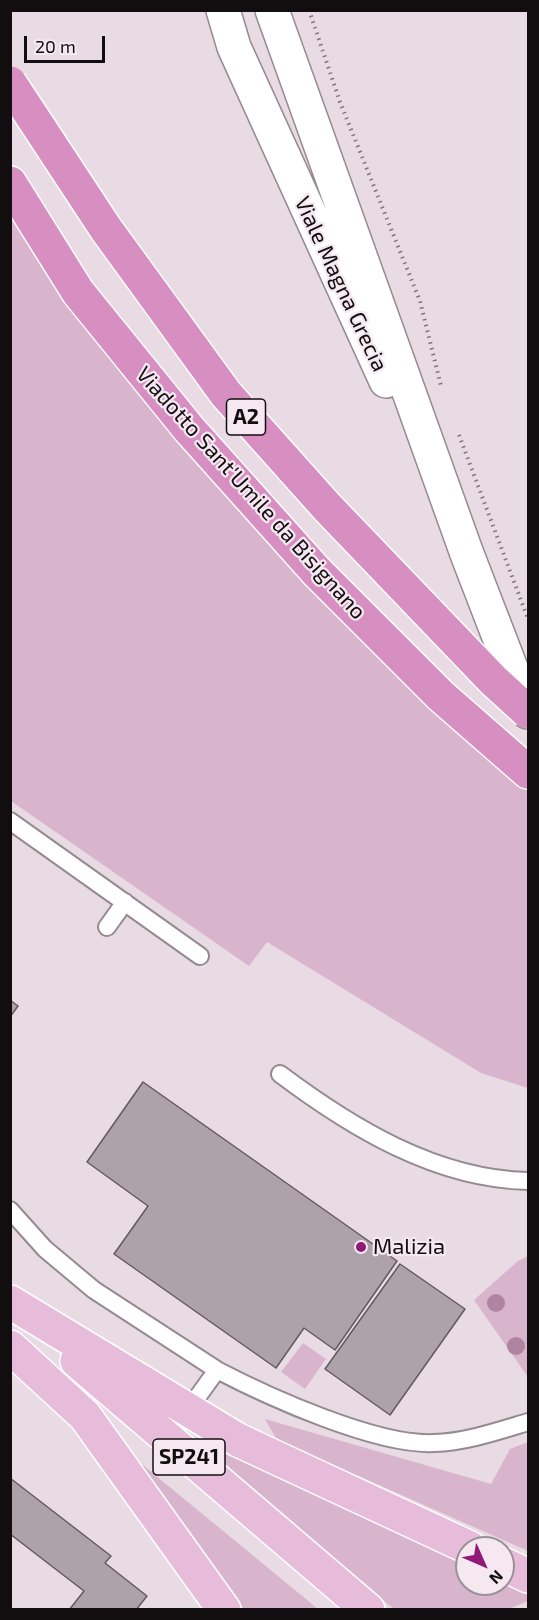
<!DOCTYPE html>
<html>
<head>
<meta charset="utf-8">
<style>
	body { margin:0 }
	#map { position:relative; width:539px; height:1620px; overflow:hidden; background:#e8dbe3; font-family:"Exo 2",sans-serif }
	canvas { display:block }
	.frame { position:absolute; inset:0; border:12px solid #120e10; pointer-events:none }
	.north { position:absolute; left:455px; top:1536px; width:60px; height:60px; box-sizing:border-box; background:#f5e8f1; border:2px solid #9a9197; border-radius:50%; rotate:135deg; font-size:16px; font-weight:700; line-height:24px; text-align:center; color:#120e10 }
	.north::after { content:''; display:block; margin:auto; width:21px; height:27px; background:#911978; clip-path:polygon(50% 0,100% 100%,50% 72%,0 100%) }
	.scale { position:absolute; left:24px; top:36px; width:81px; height:27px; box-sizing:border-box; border:3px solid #120e10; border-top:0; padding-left:8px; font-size:18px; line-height:21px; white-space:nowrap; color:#120e10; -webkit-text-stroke:4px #f5e8f1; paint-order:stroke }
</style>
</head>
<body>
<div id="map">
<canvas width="539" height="1620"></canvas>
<div class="frame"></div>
<div class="north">N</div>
<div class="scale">20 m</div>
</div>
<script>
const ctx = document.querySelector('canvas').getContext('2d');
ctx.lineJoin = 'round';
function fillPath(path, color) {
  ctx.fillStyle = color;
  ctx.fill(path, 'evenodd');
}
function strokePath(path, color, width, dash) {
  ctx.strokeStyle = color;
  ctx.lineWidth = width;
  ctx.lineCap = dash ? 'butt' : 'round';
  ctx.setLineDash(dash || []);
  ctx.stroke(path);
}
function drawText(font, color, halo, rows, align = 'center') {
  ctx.font = font + ' "Exo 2",sans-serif';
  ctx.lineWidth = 4.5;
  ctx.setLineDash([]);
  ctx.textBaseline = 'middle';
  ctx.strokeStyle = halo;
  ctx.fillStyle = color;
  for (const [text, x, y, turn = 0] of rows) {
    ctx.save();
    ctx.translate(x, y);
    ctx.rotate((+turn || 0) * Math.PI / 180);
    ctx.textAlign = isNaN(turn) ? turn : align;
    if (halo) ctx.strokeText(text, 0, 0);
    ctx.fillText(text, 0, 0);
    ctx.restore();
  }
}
fillPath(new Path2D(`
	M10,203L526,784L528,791V1088L481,1073L267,942L249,966L11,801Z
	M528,1256V1377L474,1300L518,1261Z
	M303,1343L326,1359L305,1389L281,1372Z
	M265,1419L491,1484L510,1449L528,1442V1551L277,1440Z
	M171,1429L467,1561V1584H503V1577L528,1588V1601L509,1609H394Z
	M138,1461L318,1609H244Z`), '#d9b5cd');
const building = new Path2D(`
	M10,1000L18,1006L10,1017Z
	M143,1082L397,1261L335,1350L304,1328L276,1368L114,1254L148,1206L87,1162Z
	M400,1264L465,1309L390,1415L325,1369Z
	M10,1478L111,1556L105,1563L147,1596L136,1610H69L84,1591L10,1534Z`);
fillPath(building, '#aea2aa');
strokePath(building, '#645960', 1.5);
const lane = new Path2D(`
	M10,821L200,956
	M107,927L125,902
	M280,1074C352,1128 436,1179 528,1181
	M10,1210L45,1249L94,1290L217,1370
	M188,1410L217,1370C269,1397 377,1446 434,1443C466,1442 498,1431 528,1422`);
const secondary = new Path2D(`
	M223,10L234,47L386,381
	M272,10L467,554L528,712`);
const primary = new Path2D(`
	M10,1302L238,1440L470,1548
	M10,1347L85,1416L224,1610
	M77,1361L368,1610
	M503,1564L528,1576`);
const highway = new Path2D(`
	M10,183L78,292L189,429L317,572L441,696L528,772`);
strokePath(lane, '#968a91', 20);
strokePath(secondary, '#968a91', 36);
strokePath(primary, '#fff', 36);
strokePath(highway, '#fff', 36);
strokePath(new Path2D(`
	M309,10L340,102L420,301L441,386
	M459,435L528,619`), '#7f777c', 4, [1.5, 4.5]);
strokePath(lane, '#fff', 16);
strokePath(secondary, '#fff', 33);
strokePath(primary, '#e7bcda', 33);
strokePath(highway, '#d78fc1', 33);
const highwayBridge = new Path2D(`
	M10,83L106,229L226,394L327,507L493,680L528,712`);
strokePath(highwayBridge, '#fff', 36, []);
strokePath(highwayBridge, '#d78fc1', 33);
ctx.fillStyle = '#ae84a2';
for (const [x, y] of [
	[496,1303],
	[516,1346]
]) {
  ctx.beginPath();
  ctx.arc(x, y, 9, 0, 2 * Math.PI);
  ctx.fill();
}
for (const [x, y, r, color] of [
	[361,1247,6,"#911978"]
]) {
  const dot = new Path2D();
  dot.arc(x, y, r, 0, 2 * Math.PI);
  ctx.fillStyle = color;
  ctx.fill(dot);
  strokePath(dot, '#f5e8f1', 2);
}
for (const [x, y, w] of [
	[246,417,39],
	[189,1457,72]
]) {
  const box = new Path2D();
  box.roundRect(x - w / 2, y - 18, w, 36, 4.5);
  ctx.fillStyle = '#f5e8f1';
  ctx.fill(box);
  strokePath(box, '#120e10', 1.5);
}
drawText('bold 21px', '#120e10', null, [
	["A2",246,417],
	["SP241",189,1457]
]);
drawText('22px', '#120e10', '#f5e8f1', [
	["Viale Magna Grecia",341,284,65],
	["Viadotto Sant'Umile da Bisignano",251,493,48]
]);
drawText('22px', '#120e10', '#f5e8f1', [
	["Malizia",373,1247]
], 'left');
</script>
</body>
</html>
